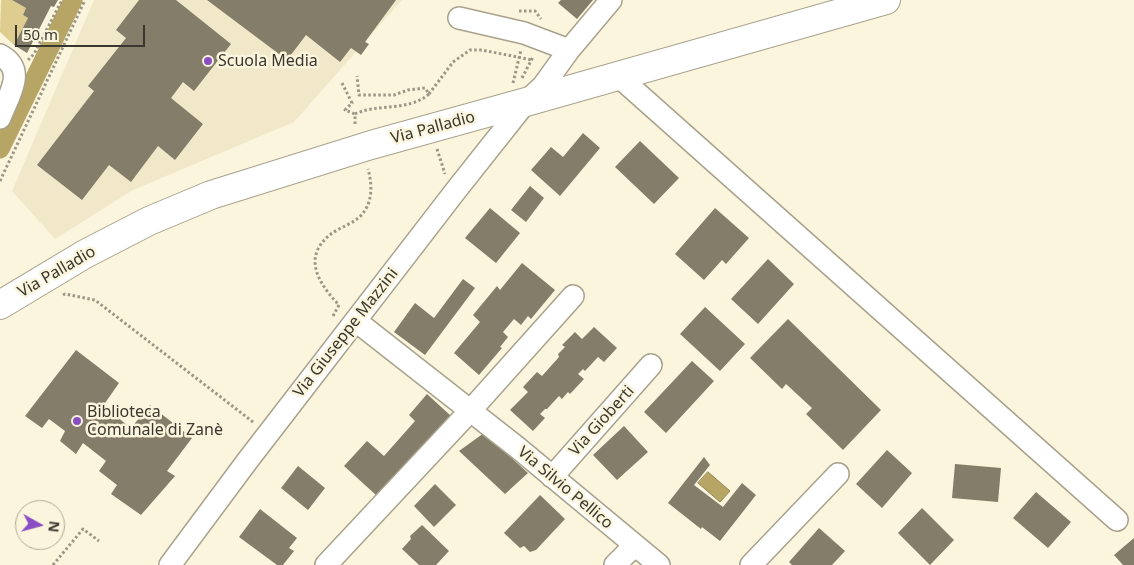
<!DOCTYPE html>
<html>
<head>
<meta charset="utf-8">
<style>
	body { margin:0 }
	#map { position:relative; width:1134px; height:565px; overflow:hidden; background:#fbf5dd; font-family:"Noto Sans",sans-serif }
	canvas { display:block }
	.north { position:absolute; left:15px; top:500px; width:50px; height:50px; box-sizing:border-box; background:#fbf5dd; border:1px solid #ada997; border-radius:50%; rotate:97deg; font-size:14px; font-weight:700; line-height:20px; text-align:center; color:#39372e }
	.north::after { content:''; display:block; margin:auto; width:18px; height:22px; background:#8a4dc4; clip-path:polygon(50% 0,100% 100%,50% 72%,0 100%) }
	.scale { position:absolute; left:15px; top:25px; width:130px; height:22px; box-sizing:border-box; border:2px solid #39372e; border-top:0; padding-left:6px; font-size:15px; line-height:18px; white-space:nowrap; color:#39372e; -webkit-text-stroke:4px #fbf5dd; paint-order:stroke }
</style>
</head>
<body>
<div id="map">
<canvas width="1134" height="565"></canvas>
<div class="north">N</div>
<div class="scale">50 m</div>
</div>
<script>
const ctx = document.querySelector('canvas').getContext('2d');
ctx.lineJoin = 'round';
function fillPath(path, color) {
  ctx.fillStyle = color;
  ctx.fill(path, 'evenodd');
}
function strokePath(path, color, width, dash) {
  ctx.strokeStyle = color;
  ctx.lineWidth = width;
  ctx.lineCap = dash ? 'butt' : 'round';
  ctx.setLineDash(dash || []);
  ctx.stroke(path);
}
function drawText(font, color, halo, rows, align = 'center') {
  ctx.font = font + ' "Noto Sans",sans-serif';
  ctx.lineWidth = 5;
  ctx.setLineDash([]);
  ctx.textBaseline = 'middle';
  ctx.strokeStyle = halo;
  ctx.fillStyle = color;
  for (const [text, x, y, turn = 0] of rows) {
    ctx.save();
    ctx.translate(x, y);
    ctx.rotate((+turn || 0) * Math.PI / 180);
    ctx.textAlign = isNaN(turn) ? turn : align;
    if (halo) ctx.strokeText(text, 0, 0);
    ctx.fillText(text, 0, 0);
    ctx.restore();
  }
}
fillPath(new Path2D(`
	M94,0H402L294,122L133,190L55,239L12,191Z`), '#f1e8ca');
fillPath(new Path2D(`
	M1,0H12L26,8L23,15L28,18L14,45L0,32Z`), '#decd8f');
const water = new Path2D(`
	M708,472L730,491L720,502L698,483Z`);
fillPath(water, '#b7a566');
strokePath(water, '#918455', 1);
strokePath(new Path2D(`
	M0,149L73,0`), '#b7a566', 19);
fillPath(new Path2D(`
	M12,0H58L54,7L51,6L27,53L14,45L28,18L23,15L26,8Z
	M139,0H176L231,44L194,91L183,82L171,98L203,124L175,160L158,146L131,182L109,165L82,200L37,165L94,91L88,86L126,38L116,30Z
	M207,0H396L365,42L369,44L361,55L351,48L340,62L306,35L287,60Z
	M561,0H593L577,19L558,3Z
	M583,133L600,148L560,196L531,170L551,147L563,157Z
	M640,141L679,178L654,204L615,167Z
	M530,186L544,198L526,222L511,210Z
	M490,208L520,233L496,263L465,238Z
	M715,208L749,238L726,264L722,260L704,280L675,254Z
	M768,259L794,284L758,324L731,299Z
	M522,263L555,290L531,319L528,316L521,325L514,319L503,332L508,337L500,347L502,348L479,375L454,353L480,322L473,315L497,286L500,290Z
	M463,279L475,288L425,355L394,332L415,303L434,318Z
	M705,307L745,344L720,371L680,334Z
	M788,319L881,410L843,450L806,414L812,408L786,384L782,389L750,358Z
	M594,327L617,348L604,362L598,357L585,371L583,369L578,374L584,379L570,394L568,392L562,399L559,396L547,409H545L540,414L545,418L533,431L510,410L528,392L523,387L537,372L542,376L559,357L558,354L565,347L562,345L575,332L582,339Z
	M76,350L119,383L103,406L131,428L150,405L192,438L167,471L175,476L141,515L111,494L117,485L99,471L106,461L83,443L76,454L60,441L65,431L49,419L42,428L25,416Z
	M692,361L714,381L666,433L644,412Z
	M427,394L451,416L434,435L392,493L376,495L344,466L367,441L384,456L415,421L409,415Z
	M624,426L648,452L617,480L593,455Z
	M484,433L528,473L505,494L459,451Z
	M887,450L912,473L882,508L856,484Z
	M704,457L710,465L694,485L723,507L742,483L756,495L720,541L702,527L701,529L668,503Z
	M955,464L1001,468L998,502L952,498Z
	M298,466L325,488L308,510L281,488Z
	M435,484L456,505L434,527L414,506Z
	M1036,492L1071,522L1048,548L1013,518Z
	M540,495L565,519L536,550L530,552L524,546L520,548L504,533Z
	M922,508L954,540L930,565L898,533Z
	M260,509L297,538L289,548L294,551L283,565H277L239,537Z
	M422,525L449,551L436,565H419L402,549L411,539L410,536Z
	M819,528L845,551L832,565H792L789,562Z
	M1134,538V565H1123L1114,555Z`), '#837d69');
const street = new Path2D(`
	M459,18L524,33L569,50
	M0,55C28,70 8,96 0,118
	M617,75L1117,520
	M356,321L518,448L659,565
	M552,477L651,365
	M170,565L248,460L457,189L526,102L543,86L569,50L611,0
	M326,565L470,411L573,296
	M615,565L634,546
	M751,565L838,474`);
const primary = new Path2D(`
	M0,305L85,254L149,221L211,195L371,145L526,102L886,0`);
strokePath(street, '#a8a28c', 24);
strokePath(primary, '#a8a28c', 30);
strokePath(new Path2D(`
	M519,11H535L541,19
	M28,60L34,54L62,0
	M522,78L533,57
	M342,83L352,103L345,110L355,114
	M513,83L521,50
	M429,94L453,62L470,50H482L532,60
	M355,124V114C378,103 408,112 429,94L425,88L408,90L394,95H359L357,76
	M437,149L445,174
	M0,181L85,0
	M63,295L65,294L95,300L253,422
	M333,316L339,305C319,284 301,257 331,234C340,227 356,223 363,213C373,201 372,183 368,169
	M53,565L83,529L99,541`), '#9b9786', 3, [2.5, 2.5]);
strokePath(street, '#fff', 21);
strokePath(primary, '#fff', 28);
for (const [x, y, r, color] of [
	[208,61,5,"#8a4dc4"],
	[77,421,5,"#8a4dc4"]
]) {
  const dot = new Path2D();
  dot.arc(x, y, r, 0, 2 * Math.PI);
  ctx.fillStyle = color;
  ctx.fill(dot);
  strokePath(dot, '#fbf5dd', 2);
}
drawText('16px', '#39372e', '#fbf5dd', [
	["Scuola Media",218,61],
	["Biblioteca",87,412],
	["Comunale di Zanè",87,430]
], 'left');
drawText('16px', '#39372e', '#fbf5dd', [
	["Via Palladio",433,128,-15],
	["Via Palladio",57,272,-30],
	["Via Giuseppe Mazzini",346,333,-52],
	["Via Gioberti",602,421,-48],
	["Via Silvio Pellico",565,488,40]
]);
</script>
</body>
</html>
